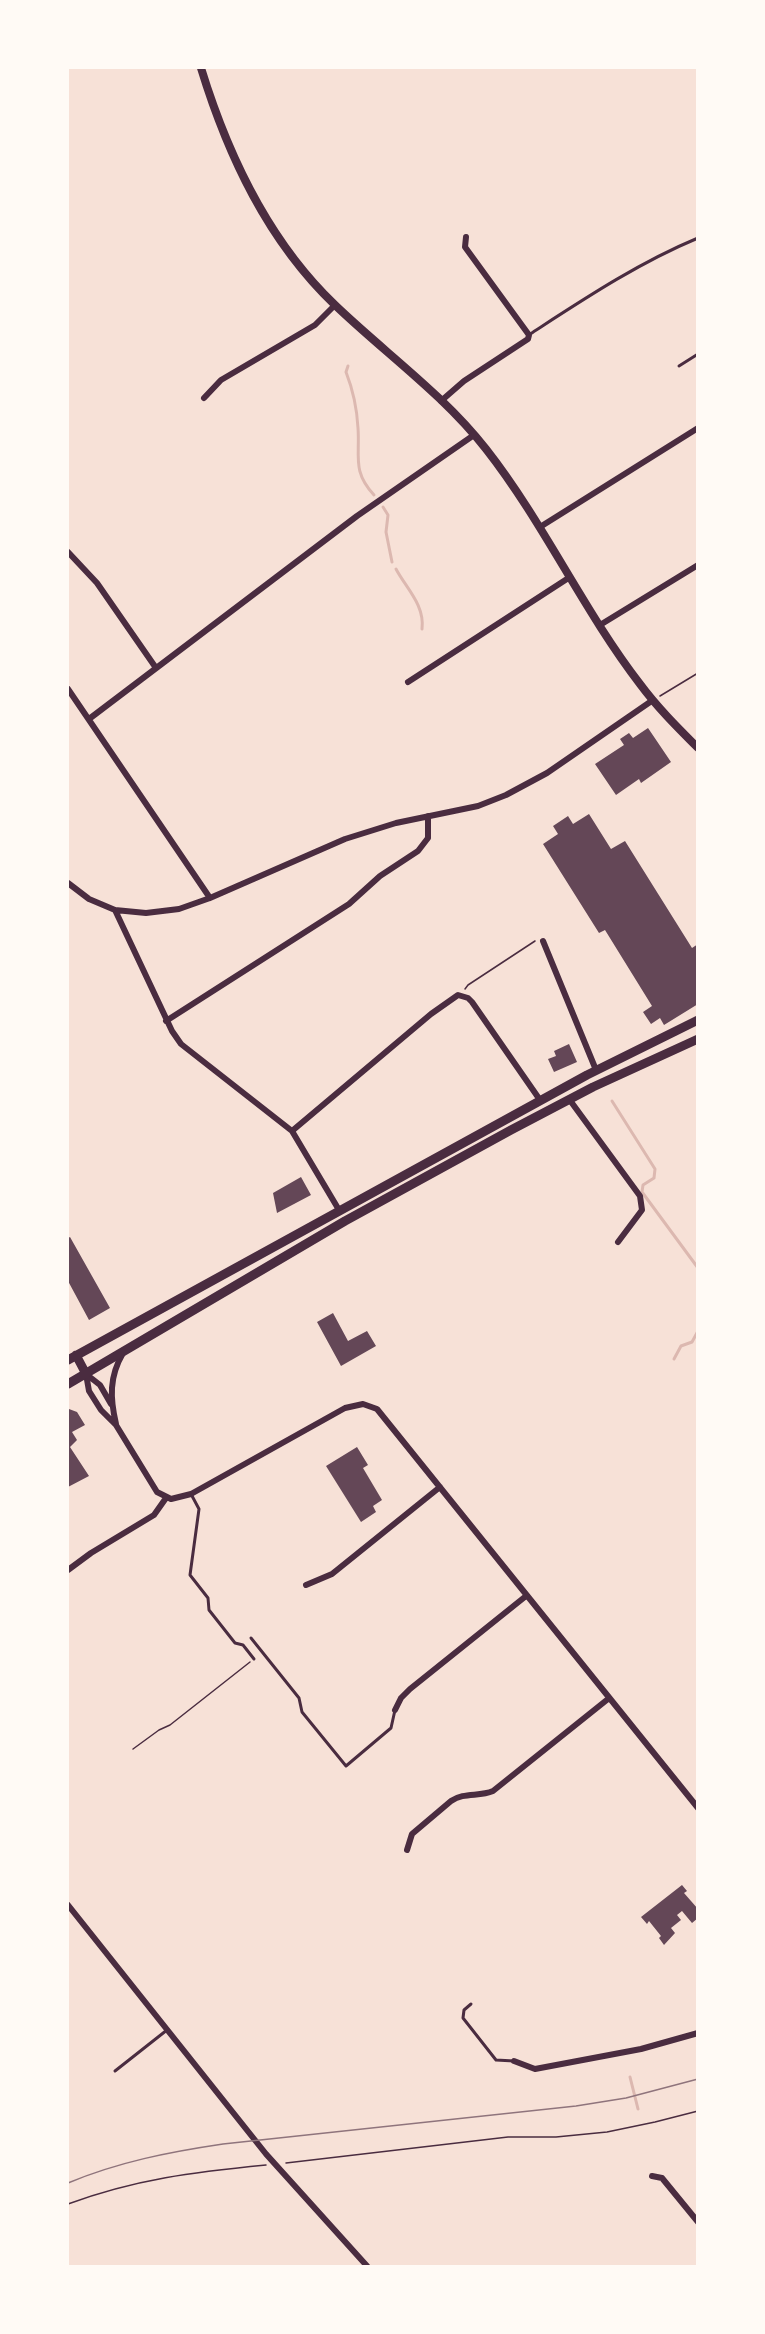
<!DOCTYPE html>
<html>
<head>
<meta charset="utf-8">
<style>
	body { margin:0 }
	#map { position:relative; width:765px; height:2334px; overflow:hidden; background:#f7e1d7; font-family:Signika,sans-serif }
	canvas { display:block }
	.frame { position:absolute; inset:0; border:69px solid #fffaf5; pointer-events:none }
</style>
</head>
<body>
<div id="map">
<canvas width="765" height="2334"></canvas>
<div class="frame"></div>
</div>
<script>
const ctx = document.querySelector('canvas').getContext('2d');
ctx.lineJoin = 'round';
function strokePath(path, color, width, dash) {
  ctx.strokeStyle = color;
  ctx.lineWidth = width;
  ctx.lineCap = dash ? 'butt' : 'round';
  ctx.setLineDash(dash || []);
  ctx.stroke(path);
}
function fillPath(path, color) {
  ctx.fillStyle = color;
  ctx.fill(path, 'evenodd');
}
strokePath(new Path2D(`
	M348,366L346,372C353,390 357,409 358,428C360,457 352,471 374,495
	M383,507L388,515L386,532L392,562
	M396,569C406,588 425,605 422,629
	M612,1101L655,1169L654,1178L643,1185L642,1192L698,1268
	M674,1359L681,1346L692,1342L698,1331
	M630,2077L638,2109`), '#dcb8b0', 3);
fillPath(new Path2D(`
	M648,728L671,762L641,783L639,779L616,795L595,764L624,745L620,739L629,733L633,738Z
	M589,814L611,849L625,841L692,948L698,944V1004L664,1025L660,1018L651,1024L643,1012L652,1006L605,930L599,933L543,844L558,834L553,826L568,816L573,824Z
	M569,1044L577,1062L554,1072L548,1059L556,1056L554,1051Z
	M301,1177L311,1195L277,1213L273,1193Z
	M70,1237L110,1308L89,1320L68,1281V1238Z
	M333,1313L348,1341L367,1331L376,1346L341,1366L317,1322Z
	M69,1409L77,1412L85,1425L72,1432L77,1440L70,1447L89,1476L68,1487Z
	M357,1447L368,1465L363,1468L382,1500L373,1506L376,1512L361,1522L326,1466Z
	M682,1885L687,1891L684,1893L698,1909V1918L692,1923L682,1911L677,1915L681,1920L671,1928L675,1933L664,1945L659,1938L661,1936L649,1921L647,1924L641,1917Z`), '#644757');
strokePath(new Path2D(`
	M660,696L698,673
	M465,989L468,985L535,941
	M133,1749L159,1730L170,1725L250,1662
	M286,2163L508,2137H556L607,2132L655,2122L698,2111
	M68,2204C136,2179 194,2172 266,2165`), '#4a2c40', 1.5);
strokePath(new Path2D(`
	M530,334C584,299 638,263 698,238
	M679,366L698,354
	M191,1494L199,1509L190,1575L208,1598L209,1610L235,1643L243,1645L254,1659
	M251,1638L299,1698L302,1712L346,1766L391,1728L395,1710
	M471,2004L464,2010L463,2018L496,2060L514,2061
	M115,2071L167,2030`), '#4a2c40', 3);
strokePath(new Path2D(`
	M204,398L221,380L315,325L335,305
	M441,401L464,381L528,339L529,335L465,247L466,237
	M540,527L698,428
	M68,552L97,583L156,668
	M600,625L698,565
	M408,682L570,577
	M68,689L210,898
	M89,719L357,516L474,435
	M68,883L89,899L115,910L146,913L179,909L210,898L345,839L396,823L478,806L506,795L547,773L653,700
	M115,910L172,1031L181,1044L292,1131L339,1210
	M543,941L596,1070
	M166,1021L349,904L380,876L418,851L428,838V816
	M569,1099L640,1196L642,1210L618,1242
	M292,1131L431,1014L458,995L468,998L472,1002L540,1100
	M86,1374L89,1391L101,1410L116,1425L157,1492L171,1499L191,1494L345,1408L363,1404L377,1409L698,1808
	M86,1374L100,1385L111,1404
	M116,1424C110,1398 109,1377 123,1353
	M68,1570L91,1553L154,1515L166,1498
	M306,1585L332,1574L440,1487
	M395,1710L401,1698L410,1689L526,1596
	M407,1850L412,1834L451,1801C464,1792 479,1797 493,1791L608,1699
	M68,1905L266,2154L367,2266
	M514,2061L535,2069L641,2049L698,2033
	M652,2176L662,2178L698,2222`), '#4a2c40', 6);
strokePath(new Path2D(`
	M201,68C228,156 268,241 335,305C385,353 443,394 486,449C544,523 583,610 640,684C657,707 677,727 698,748`), '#4a2c40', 8);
strokePath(new Path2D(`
	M76,1355L86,1374
	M68,1360L587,1075L698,1020
	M68,1384L345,1221L511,1130L593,1087L698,1039`), '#4a2c40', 9);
strokePath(new Path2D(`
	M68,2183C118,2162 169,2152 223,2144L576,2106L626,2098L698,2079`), '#8f747c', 1.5);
</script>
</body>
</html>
